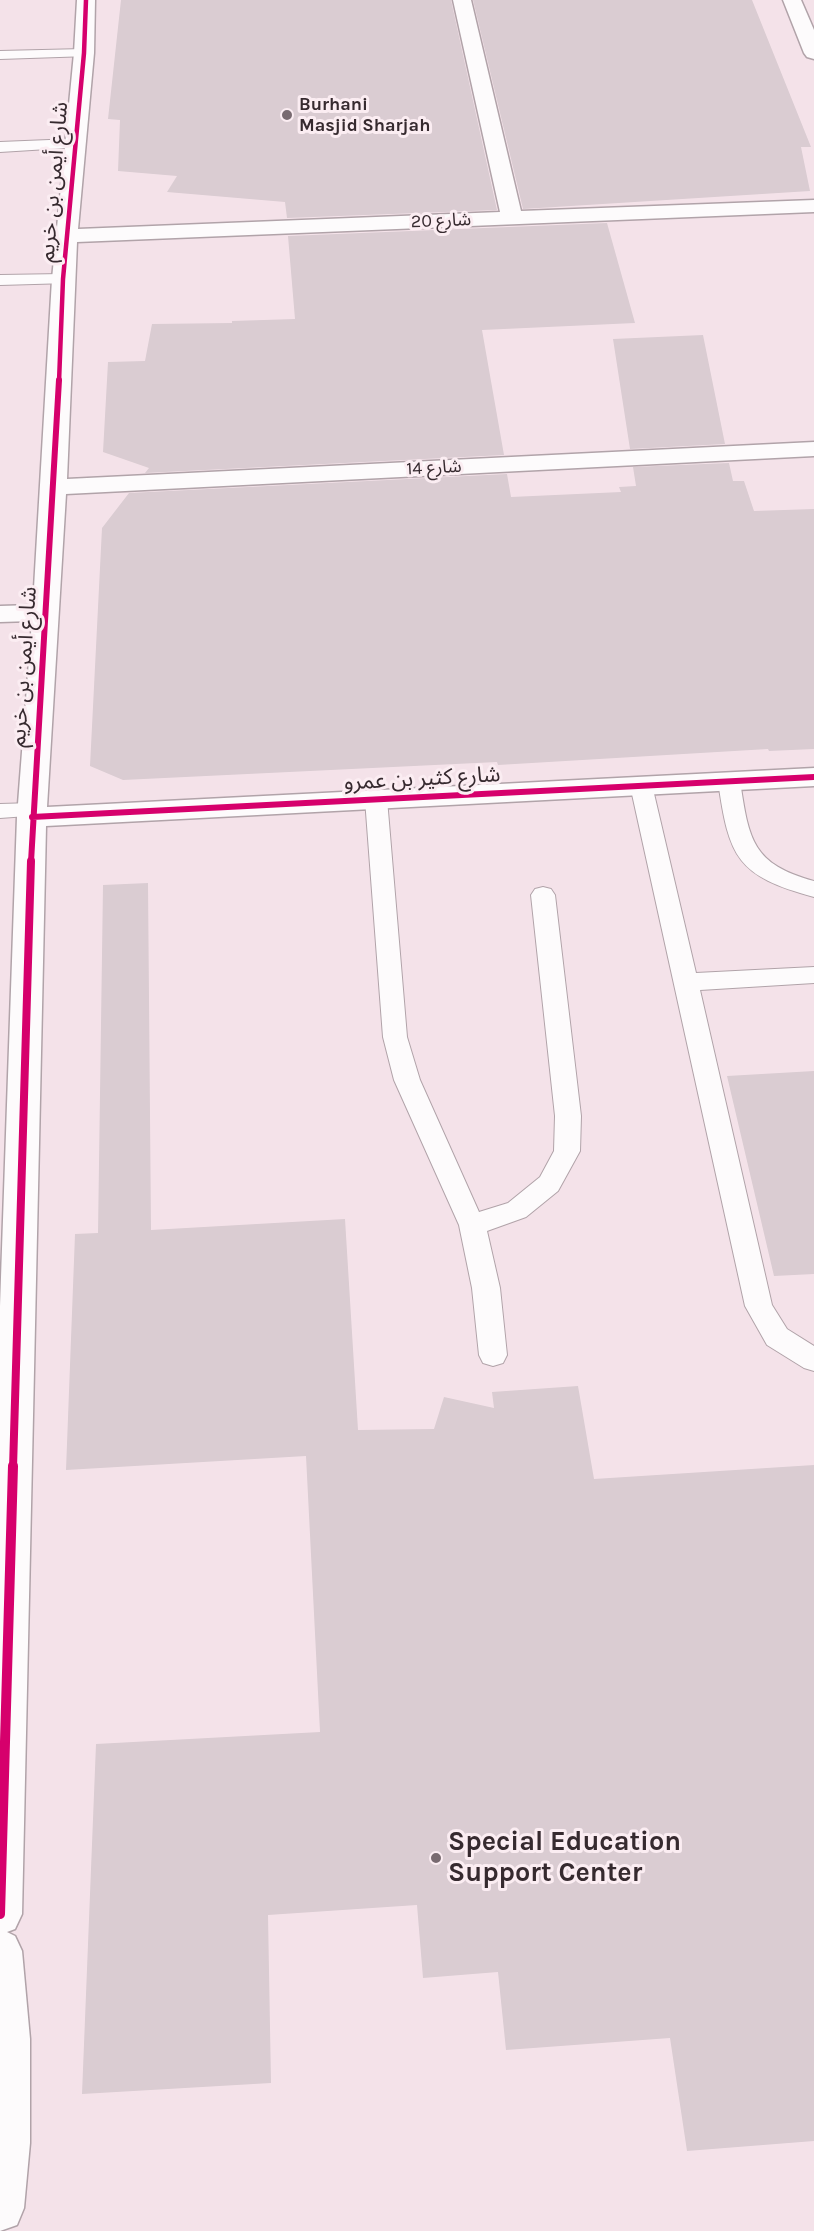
<!DOCTYPE html>
<html>
<head>
<meta charset="utf-8">
<style>
	body { margin:0 }
	canvas { display:block; background:#f4e2e9 }
</style>
</head>
<body>
<canvas width="814" height="2231"></canvas>
<script>
const ctx = document.querySelector('canvas').getContext('2d');
ctx.lineJoin = 'round';
function fillPath(path, color) {
  ctx.fillStyle = color;
  ctx.fill(path, 'evenodd');
}
function strokePath(path, color, width, dash) {
  ctx.strokeStyle = color;
  ctx.lineWidth = width;
  ctx.lineCap = dash ? 'butt' : 'round';
  ctx.setLineDash(dash || []);
  ctx.stroke(path);
}
function drawText(font, color, halo, rows, align = 'center') {
  ctx.font = font + ' Karla,"Noto Sans Arabic",sans-serif';
  ctx.lineWidth = 6;
  ctx.setLineDash([]);
  ctx.textBaseline = 'middle';
  ctx.strokeStyle = halo;
  ctx.fillStyle = color;
  for (const [text, x, y, turn = 0] of rows) {
    ctx.save();
    ctx.translate(x, y);
    ctx.rotate((+turn || 0) * Math.PI / 180);
    ctx.textAlign = isNaN(turn) ? turn : align;
    if (halo) ctx.strokeText(text, 0, 0);
    ctx.fillText(text, 0, 0);
    ctx.restore();
  }
}
fillPath(new Path2D(`
	M121,0H451L497,210L287,218L285,202L167,192L177,176L118,171L120,120L108,119Z
	M473,0H752L811,147H801L810,191L523,209Z
	M607,223L635,323L482,330L504,455L145,473L149,468L103,452L108,362L145,361L152,324L232,323V321L295,319L288,236Z
	M703,335L725,444L630,449L613,339Z
	M729,463L733,481H744L754,511L814,509V749L769,751L768,749L498,765L497,762L123,780L90,766L102,528L129,493L507,474L511,497L621,492L619,487L636,486L633,467Z
	M148,883L151,1230L345,1219L358,1430L434,1429L444,1397L494,1408L492,1392L578,1386L594,1479L814,1465V2141L687,2151L670,2038L506,2050L498,1972L423,1978L417,1905L268,1915L271,2083L82,2094L96,1744L320,1732L306,1456L66,1470L75,1234L98,1233L103,885Z
	M814,1071V1274L774,1276L727,1076Z`), '#daccd2');
const service = new Path2D(`
	M84,49L91,53L89,56L0,59V51Z
	M74,139L82,144L80,147L0,152V142Z
	M63,274L69,275L72,279L69,283L0,285V275Z
	M729,774L737,776L740,781C749,840 752,864 814,881V897C737,876 729,858 718,781L721,776Z
	M641,778L649,780L652,785L696,973L814,967V983L700,990L772,1305L787,1329L814,1346V1371L804,1368L767,1345L745,1306L630,785L633,780Z
	M376,792L384,794L387,799L407,1037L420,1080L479,1212L508,1203L540,1177L554,1151L555,1116L531,895L535,889L543,887L551,889L555,895L581,1116L580,1151L558,1191L526,1217L487,1231L500,1288L507,1355L503,1363L493,1366L483,1363L479,1355L472,1288L459,1225L394,1080L383,1037L365,799L368,794Z
	M33,803L41,805L44,810L41,815L0,818V804Z`);
const minor = new Path2D(`
	M77,0H95L94,53L78,229L500,212L453,0H471L521,211L814,200V212L77,242L67,479L814,442V456L66,494L47,807L814,768V786L46,826L22,1914L15,1929L7,1932L15,1936L22,1951L30,2039V2143L24,2208L17,2225L0,2231V1306L17,817L32,621L0,622V606L33,605L52,279L74,53Z
	M783,0H801L814,30V59L807,57L804,53Z`);
strokePath(service, '#b1a3a9', 2);
strokePath(minor, '#b1a3a9', 3);
fillPath(service, '#fdfbfc');
fillPath(minor, '#fdfbfc');
strokePath(new Path2D(`
	M59,382L63,279L84,53L86,0`), '#d6006c', 4.5);
strokePath(new Path2D(`
	M32,817L814,777
	M31,862L59,380`), '#d6006c', 6);
strokePath(new Path2D(`
	M13,1468L31,861`), '#d6006c', 8);
strokePath(new Path2D(`
	M0,1914L13,1466`), '#d6006c', 10);
for (const [x, y, r, color] of [
	[287,115,6,"#786a70"],
	[436,1858,6,"#786a70"]
]) {
  const dot = new Path2D();
  dot.arc(x, y, r, 0, 2 * Math.PI);
  ctx.fillStyle = color;
  ctx.fill(dot);
  strokePath(dot, '#fbedf2', 2);
}
drawText('bold 18px', '#362a2f', '#fbedf2', [
	["Burhani",299,105],
	["Masjid Sharjah",299,126]
], 'left');
drawText('18px', '#362a2f', '#fbedf2', [
	["شارع 20",441,221,-2],
	["شارع 14",434,468,-3]
]);
drawText('22px', '#362a2f', '#fbedf2', [
	["شارع أيمن بن خريم",54,182,-85],
	["شارع أيمن بن خريم",24,667,-86],
	["شارع كثير بن عمرو",422,779,-3]
]);
drawText('bold 27px', '#362a2f', '#fbedf2', [
	["Special Education",448,1842],
	["Support Center",448,1873]
], 'left');
</script>
</body>
</html>
